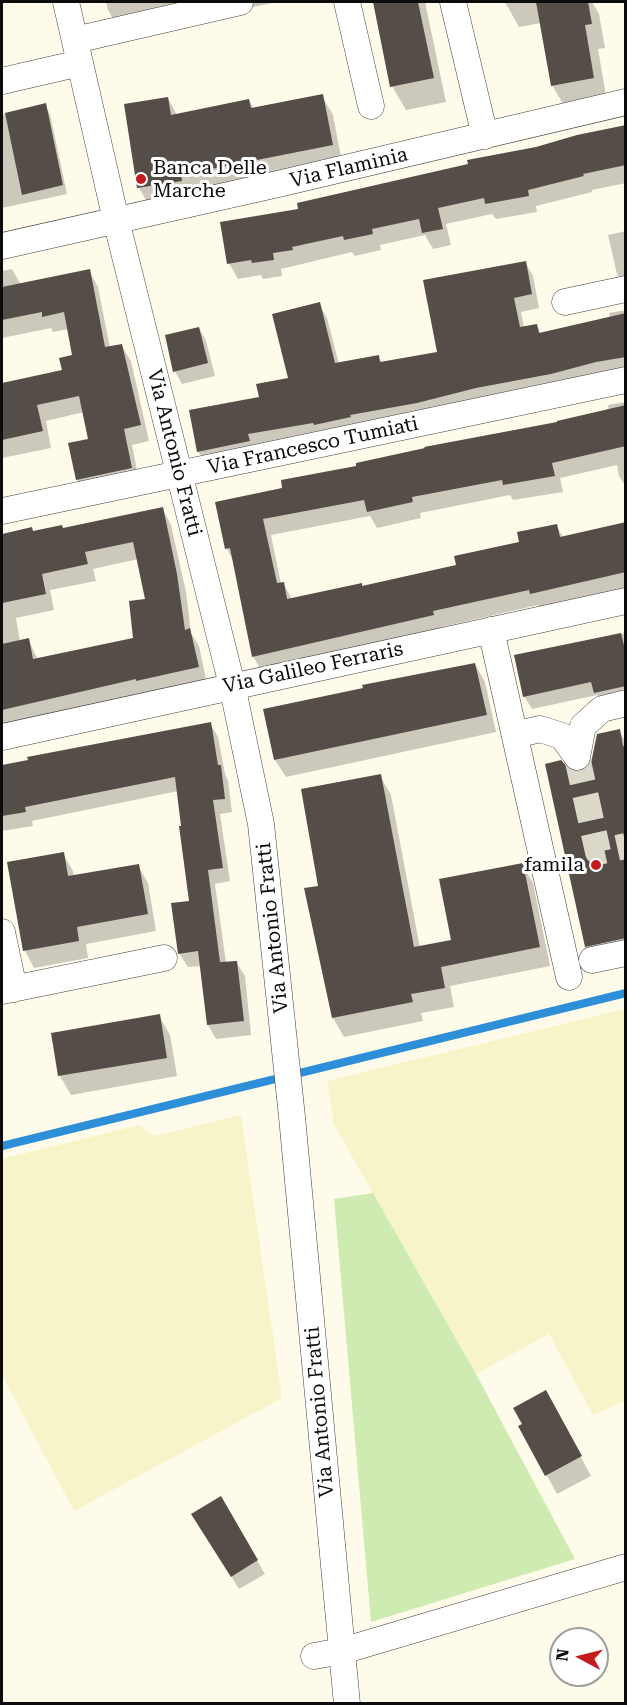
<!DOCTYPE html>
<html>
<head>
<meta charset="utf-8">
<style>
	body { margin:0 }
	#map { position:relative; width:627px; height:1705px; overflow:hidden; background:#fffbea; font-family:"Roboto Serif",serif }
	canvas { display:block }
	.frame { position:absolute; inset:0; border:3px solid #0c0c0c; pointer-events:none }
	.north { position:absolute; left:549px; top:1627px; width:60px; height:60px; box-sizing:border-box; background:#fff; border:2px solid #9e9e9e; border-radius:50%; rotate:277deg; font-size:16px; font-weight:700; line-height:24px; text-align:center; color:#0c0c0c }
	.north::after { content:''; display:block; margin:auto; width:21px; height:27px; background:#c51a1e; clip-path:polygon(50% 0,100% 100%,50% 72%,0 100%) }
</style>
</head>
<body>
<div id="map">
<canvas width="627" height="1705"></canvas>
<div class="frame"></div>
<div class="north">N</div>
</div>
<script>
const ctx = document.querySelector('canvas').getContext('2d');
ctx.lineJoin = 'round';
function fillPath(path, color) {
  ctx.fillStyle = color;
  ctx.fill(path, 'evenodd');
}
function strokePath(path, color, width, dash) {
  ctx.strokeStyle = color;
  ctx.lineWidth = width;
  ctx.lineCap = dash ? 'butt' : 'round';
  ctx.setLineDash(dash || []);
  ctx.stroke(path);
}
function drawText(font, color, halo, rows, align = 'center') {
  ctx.font = font + ' "Roboto Serif",serif';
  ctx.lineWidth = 6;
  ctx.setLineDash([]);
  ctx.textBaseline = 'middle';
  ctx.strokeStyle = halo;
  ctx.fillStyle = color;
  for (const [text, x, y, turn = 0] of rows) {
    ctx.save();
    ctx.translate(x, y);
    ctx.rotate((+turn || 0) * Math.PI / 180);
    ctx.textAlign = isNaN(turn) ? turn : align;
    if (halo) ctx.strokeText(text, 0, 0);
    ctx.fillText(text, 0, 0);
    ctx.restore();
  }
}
fillPath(new Path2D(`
	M625,1009V1401L593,1415L549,1334L476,1374L334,1125L327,1081Z
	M241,1115L282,1398L74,1511L2,1375V1159L139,1125L154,1136Z`), '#f7f4c9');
fillPath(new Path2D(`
	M373,1193L476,1374L575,1559L371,1622L334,1199Z`), '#ceecb1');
fillPath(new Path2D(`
	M106,2H277L122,34L108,10Z
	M374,2H425L446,102L406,110L392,86Z
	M505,2H592L599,14L605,48L598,49L607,102L566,109L552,85L541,23L519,27Z
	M322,96L333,115L342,163L150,207L139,188L126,105L168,98L177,115L249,100L254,109Z
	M45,105L50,114L67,194L2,208V115Z
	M626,127V183L592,190V192L536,206L537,212L496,219L492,214L446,224L451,245L433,249L425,235L380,245L381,250L355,256L352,252L281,269L282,276L263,279L261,275L238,279L229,263L300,210Z
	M626,231V287H625L617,274L608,235Z
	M525,262L533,276L539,308L521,312L524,328L537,326L541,334L610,318L609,313L626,310V372L207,465L198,451L260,398L290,380L319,304L327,318L339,364L379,357L382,364L439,353Z
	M12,269L21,285L89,271L98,287L110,348L121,345L131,361L149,441L132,445L140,485L87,496L77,480L90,440L84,412L46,421L51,448L2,458V384L64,371L74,356L69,329L53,332L51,328L2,338V271Z
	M199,328L206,341L215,376L182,384L175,371Z
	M626,402V487L619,476L617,465L560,478L563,492L513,500L510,495L420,513L421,518L377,528L370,516L271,535L281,584L283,583L292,599L363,587L457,566L520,543L556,525L563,537L626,524V590L540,609L538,605L441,627L442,631L262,672L253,656L234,562L227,549L217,503L284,489L358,467L559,423L609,410L608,405Z
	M162,508L171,525L186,592L191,633L199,646L207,684L2,728V551L11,549L33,533L63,529ZM138,559L146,600L135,639L38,660L28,639L20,641L16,618L54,610L50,590L96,581L93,569Z
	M626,633V700L603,705L597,695L532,709L524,696L516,656Z
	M475,664L485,682L496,732L286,777L275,760L265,710Z
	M210,723L218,737L225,774L228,781L232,812L220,814L230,881L215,884L226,963L236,962L245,976L251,1035L216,1039L208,1025L201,966L188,967L179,953L191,902L178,791L32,821L33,826L2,831V766Z
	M619,731L626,742V962L599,968L586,947L570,772H583Z
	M380,776L391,795L420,948L453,941L522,864L533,883L550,966L450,986L454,1007L421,1013L423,1021L344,1037L333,1018L306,889L319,887Z
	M63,854L73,871L74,877L138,866L148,883L156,931L86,944L88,958L34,968L25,951Z
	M159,1016L170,1035L177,1076L71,1095L60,1076L53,1034Z
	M556,1411L591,1476L557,1494L520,1427Z
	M221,1498L265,1574L239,1589L201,1527Z`), '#0003');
strokePath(new Path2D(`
	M2,1146L626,993`), '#2c8fd7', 8);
fillPath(new Path2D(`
	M373,2H418L434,78L390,87Z
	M536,2H588L592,24L585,25L594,78L551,86Z
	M323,94L333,145L181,175L182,181L137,188L124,104L168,97L171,115L249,99L251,108Z
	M46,103L63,185L22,195L5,113Z
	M626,125V165L583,174L584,176L528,190L529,196L485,204L484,198L438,208L443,229L422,233L419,219L372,229L373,234L344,240L343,236L292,247L293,250L273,253L274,260L252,263L251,260L227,264L220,222L298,209L297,203L468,164L467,160L536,147L577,135Z
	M526,261L532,294L514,298L520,327L537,324L539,333L626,313V357L596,362L551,374L476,388L417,403L350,415L351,417L314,425L313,423L248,434L250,441L197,452L189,410L259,397L256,384L288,378L272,314L320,302L335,363L379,355L380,362L437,352L423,280Z
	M90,269L105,347L122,344L141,425L124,429L132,468L76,480L68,443L88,439L79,396L37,405L43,431L2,440V383L62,370L59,358L72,355L64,312L42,317V312L2,320V287Z
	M199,327L208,363L173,372L165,335Z
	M626,405V446L552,463L555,476L503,485L502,480L412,497L413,502L367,512L364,500L263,519L277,583L284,582L287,599L362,583V586L456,565L454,556L519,542L517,532L557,524L560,537L626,522V572L530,594L529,590L433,611L434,615L252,657L230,548L225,549L215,502L282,488L281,480L356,466V463L425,448L424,447L557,422V421Z
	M163,507L177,574L185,630L190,628L199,667L136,681V679L2,710V644L29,638L33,659L133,638L129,601L145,599L133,542L85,552L88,564L42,574L46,594L2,603V534L32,527L33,531L62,525L63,528Z
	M621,633L626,654V686L594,693L591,682L523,697L514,655Z
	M475,663L487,715L274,760L263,709L363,688L362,685Z
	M211,722L218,765H221L225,799L213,800L223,868L208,870L220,962L237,961L244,1021L207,1025L198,951L178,954L171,903L189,901L179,826H181L175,777L25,807L26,812L2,816V765L28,760L27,757Z
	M620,729L623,746H626V938L585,947L545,764L561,760L570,770L582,771L591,763L597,734Z
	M381,774L414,947L451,940L439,879L523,863L540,947L441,967L445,988L411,994L413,1002L332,1018L304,888L318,886L301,789Z
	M64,852L68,876L139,864L148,914L77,927L79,941L23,951L7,862Z
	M160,1014L167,1058L58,1076L51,1033Z
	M546,1390L582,1456L545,1476L518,1426L522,1424L513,1408Z
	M221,1496L258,1560L231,1577L191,1514Z`), '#554d47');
strokePath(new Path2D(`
	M577,757L598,852L626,846`), '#dbd7c9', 26, [26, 13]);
const minor = new Path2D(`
	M66,2L116,220L232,685L261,824L292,1117L347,1704
	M347,2L371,106
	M453,2L485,136
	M75,40L240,2
	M2,81L80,63
	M2,246L278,184L626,102
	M565,302L626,289
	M2,511L626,380
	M491,630L569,977
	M515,735L540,729L562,736L577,757
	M2,737L626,601
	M577,757L583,726L602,709L626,703
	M2,932L14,989
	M592,960L626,953
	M2,991L164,958
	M314,1656L342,1651L626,1567`);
strokePath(minor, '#3f3f3f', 27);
strokePath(minor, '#fff', 26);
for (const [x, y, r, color] of [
	[141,179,6,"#c51a1e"],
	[596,865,6,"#c51a1e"]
]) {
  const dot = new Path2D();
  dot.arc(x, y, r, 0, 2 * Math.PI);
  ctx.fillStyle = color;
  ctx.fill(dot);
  strokePath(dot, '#fff', 2);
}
drawText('20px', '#0c0c0c', '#fff', [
	["Banca Delle",153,168],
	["Marche",153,191],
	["famila",584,865,"right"]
], 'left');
drawText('20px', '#0c0c0c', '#fff', [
	["Via Flaminia",349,168,-13],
	["Via Francesco Tumiati",313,446,-12],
	["Via Antonio Fratti",174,453,76],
	["Via Galileo Ferraris",313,668,-12],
	["Via Antonio Fratti",273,928,-96],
	["Via Antonio Fratti",320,1412,-95]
]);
</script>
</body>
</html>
